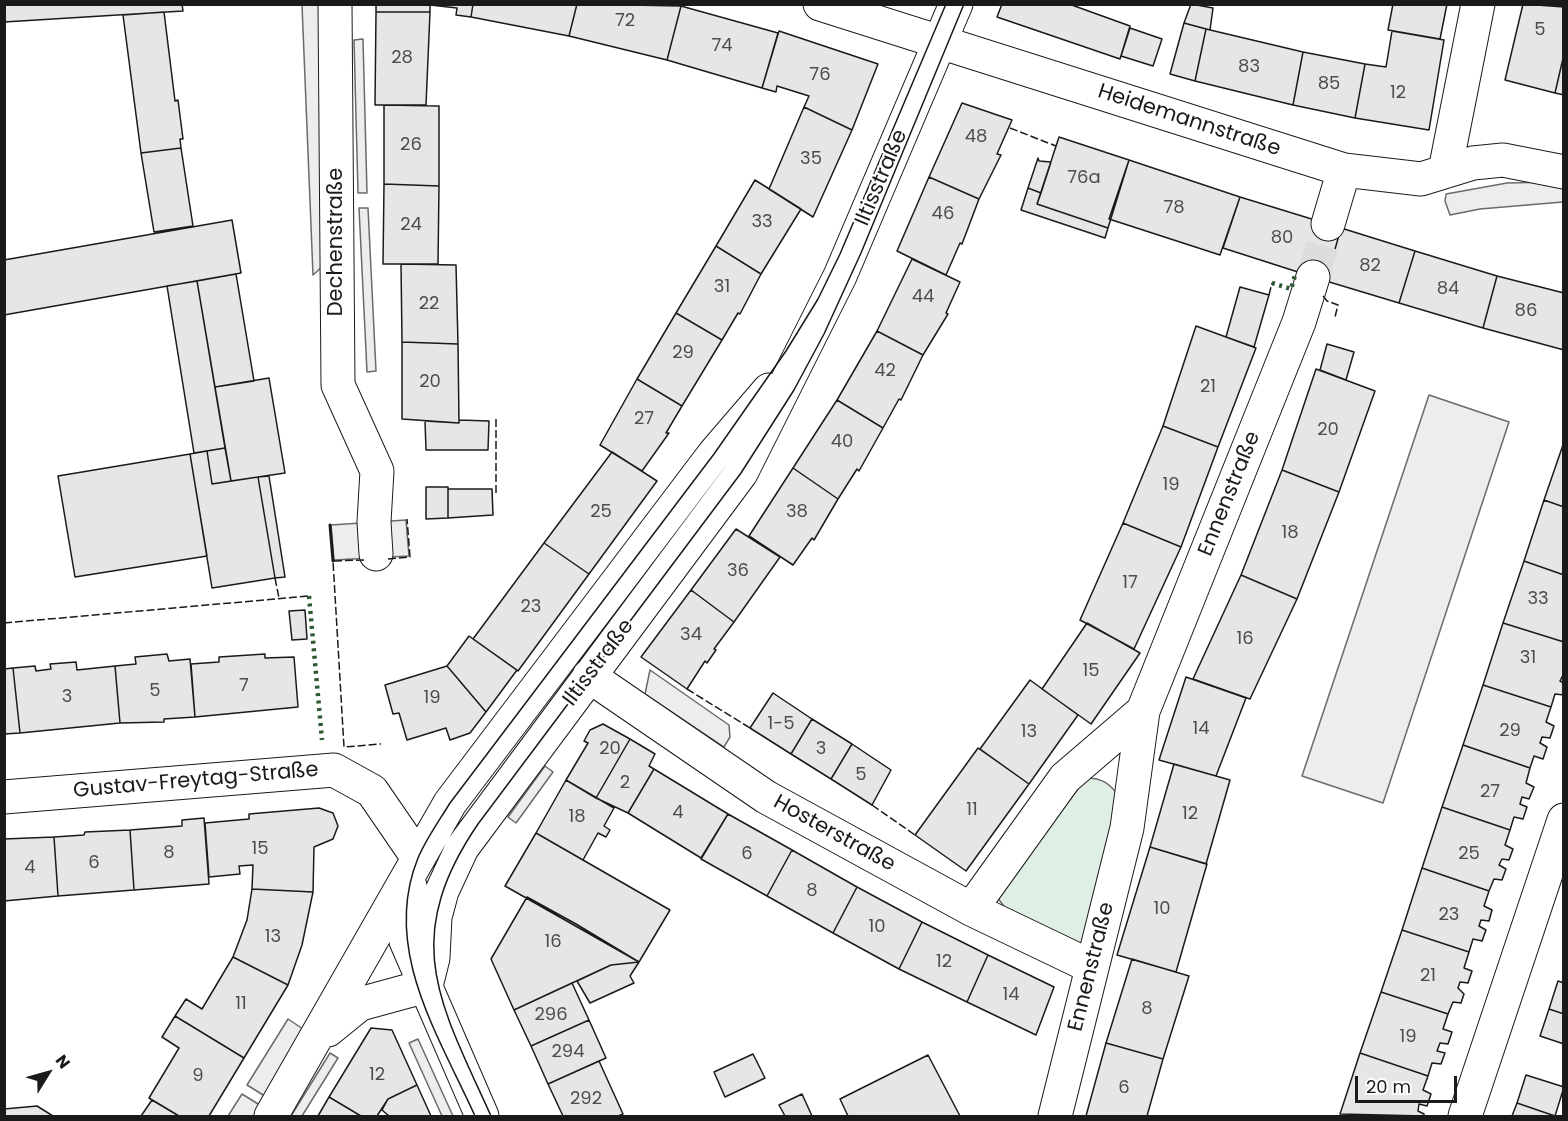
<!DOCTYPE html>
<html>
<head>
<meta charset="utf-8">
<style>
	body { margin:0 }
	#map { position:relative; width:1568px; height:1121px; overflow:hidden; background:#fff; font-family:Poppins,sans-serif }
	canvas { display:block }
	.frame { position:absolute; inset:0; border:6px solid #1a1a1a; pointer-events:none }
	.north { position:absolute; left:18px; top:1043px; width:60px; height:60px; -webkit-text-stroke:4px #fff; paint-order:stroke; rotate:53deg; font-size:16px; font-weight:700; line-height:24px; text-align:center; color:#1a1a1a }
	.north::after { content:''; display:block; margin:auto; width:21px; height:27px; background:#1a1a1a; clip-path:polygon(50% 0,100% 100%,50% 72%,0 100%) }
	.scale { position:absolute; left:1355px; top:1076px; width:102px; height:27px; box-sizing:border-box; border:3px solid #1a1a1a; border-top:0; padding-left:8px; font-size:18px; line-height:21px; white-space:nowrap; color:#1a1a1a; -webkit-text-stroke:4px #fff; paint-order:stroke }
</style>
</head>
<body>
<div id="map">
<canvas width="1568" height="1121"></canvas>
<div class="frame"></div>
<div class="north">N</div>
<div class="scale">20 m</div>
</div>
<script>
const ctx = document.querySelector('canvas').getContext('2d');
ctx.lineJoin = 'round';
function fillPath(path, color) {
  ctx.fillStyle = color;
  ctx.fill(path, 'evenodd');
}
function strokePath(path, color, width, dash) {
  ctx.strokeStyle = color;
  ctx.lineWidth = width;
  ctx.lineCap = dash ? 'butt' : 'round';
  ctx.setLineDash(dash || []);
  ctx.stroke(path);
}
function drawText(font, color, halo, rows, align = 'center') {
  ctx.font = font + ' Poppins,sans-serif';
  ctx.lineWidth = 4.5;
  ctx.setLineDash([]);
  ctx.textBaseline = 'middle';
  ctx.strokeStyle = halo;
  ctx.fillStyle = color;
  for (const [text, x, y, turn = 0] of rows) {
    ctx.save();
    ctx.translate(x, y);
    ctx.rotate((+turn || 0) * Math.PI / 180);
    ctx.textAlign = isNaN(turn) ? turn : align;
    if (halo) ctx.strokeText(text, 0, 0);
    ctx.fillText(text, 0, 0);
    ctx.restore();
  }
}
const green = new Path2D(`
	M1086,778C1102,778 1109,783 1119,796L1089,932L1080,944L1006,909L997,897Z`);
fillPath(green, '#e0efe3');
strokePath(green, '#6a6a6a', 1.5);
const parking = new Path2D(`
	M302,5H326L334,256L313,275Z
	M363,39L367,193H358L354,40Z
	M1550,182L1563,184V202L1480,209L1450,215L1445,201L1446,194L1507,183Z
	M359,208H368L376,371L367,372Z
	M1429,395L1509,422L1383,803L1302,776Z
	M406,520L409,556L334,560L331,525Z
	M650,670L729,725L730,737L724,747L645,694Z
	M545,766L553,772L516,823L508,817Z
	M288,1019L309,1033L268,1098L247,1085Z
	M418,1039L453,1116H442L409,1043Z
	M330,1053L338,1058L302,1116H291Z
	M242,1094L263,1107L257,1116H228Z`);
fillPath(parking, '#ededed');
strokePath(parking, '#6a6a6a', 1.5);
const building = new Path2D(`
	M4,4H182L183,11L4,22Z
	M376,4H473L471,17L456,15L457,8L430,5V12H376Z
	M473,4H577L569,36L471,17Z
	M577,4L681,6L667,60L569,36Z
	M1002,4H1069L1130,26L1120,59L997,17Z
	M1191,4L1213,8L1210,30L1184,23Z
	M1393,4H1447L1440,39L1388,30Z
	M1523,4L1564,7V54L1555,93L1505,80Z
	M681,6L778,33L762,88L667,60Z
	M164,12L175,101L178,100L183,139H180L181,148L141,153L123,15Z
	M376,12H430L426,105H375Z
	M1184,23L1206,29L1195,81L1170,74Z
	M1130,28L1162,39L1153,66L1121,56Z
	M1206,29L1303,52L1293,105L1195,81Z
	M779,31L878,64L852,130L804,107L809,96L777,86L776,92L762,88Z
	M1392,31L1444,40L1429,130L1355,118L1365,64L1386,67Z
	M1303,52L1365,64L1355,118L1293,105Z
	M1564,54V95L1555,93Z
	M962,103L1012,120L997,154L1001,155L979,199L929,177Z
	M384,105L439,106V186L384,184Z
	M804,107L852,130L813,217L769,189Z
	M1059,137L1129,160L1108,228L1037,204Z
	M181,148L193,226L154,232L141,153Z
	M1038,158L1039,161L1051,162L1041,193L1028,188Z
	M1129,160L1240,197L1220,255L1109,219Z
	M929,177L979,199L962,244L960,243L946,275L897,251Z
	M755,180L801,209L761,274L716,246Z
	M384,184L439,186L438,264H383Z
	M1028,188L1041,193L1037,204L1108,228L1105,238L1021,210Z
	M1240,197L1341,228L1326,281L1223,248Z
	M232,220L241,273L4,315V260Z
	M1341,228L1415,251L1399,303L1326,281Z
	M716,246L761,274L740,314L738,313L722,340L676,313Z
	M1415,251L1497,276L1483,328L1399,303Z
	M912,259L960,282L946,313L948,314L923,355L877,331Z
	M401,264L456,265L458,344L402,342Z
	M236,274L254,381L215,387L197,281Z
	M1497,276L1564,293V350L1483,328Z
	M197,281L225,448L194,453L167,286Z
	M1240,287L1269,295L1254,347L1226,337Z
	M676,313L722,340L682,406L637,379Z
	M1196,326L1256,348L1218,447L1163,426Z
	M877,331L923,355L901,400L899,399L883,428L837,400Z
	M402,342L458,344L459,423L402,419Z
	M1327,344L1354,352L1346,380L1320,370Z
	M1316,369L1375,391L1339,492L1282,470Z
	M269,378L285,473L231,481L215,387Z
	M637,379L682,406L666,433H669L642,471L600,445Z
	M837,400L883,428L859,471L857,469L838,499L793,468Z
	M459,420L489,421L488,450H426L425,421L459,423Z
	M1163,426L1218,447L1181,547L1123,523Z
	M1564,442V507L1544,500Z
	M225,448L231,481L212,484L207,451Z
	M207,451L212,484L258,477L275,578L212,588L190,454Z
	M612,452L657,481L589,574L544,543Z
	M190,454L207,556L75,577L58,476Z
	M793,468L838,499L814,540L812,538L793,565L749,536Z
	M1282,470L1339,492L1297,599L1241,575Z
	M269,476L285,577L275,578L258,477Z
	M426,487H448V518L426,519Z
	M448,489H492L493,515L448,518Z
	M1544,500L1564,507V575L1524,561Z
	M1123,523L1181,547L1134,649L1080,620Z
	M736,529L780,557L734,622L691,590Z
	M544,543L589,574L518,671L473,639Z
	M1524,561L1564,575V642L1503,623Z
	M1241,575L1297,599L1250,699L1193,679Z
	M691,590L734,622L714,649L716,650L707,663L705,661L687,689L641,657Z
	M305,610L307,639L292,640L289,611Z
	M1087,623L1140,653L1091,724L1042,689Z
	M1503,623L1564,642V673L1560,681L1564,683V695L1555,694L1551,707L1483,685Z
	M469,636L517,670L486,712L447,666Z
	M167,654L169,661L190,659L195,717L164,719V722L120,723L115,666L136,664L135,657Z
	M265,654V658L294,657L298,707L195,717L191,664L219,662V657Z
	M76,662L77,670L115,666L120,723L20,733L13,668L35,666L36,671L51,669L50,664Z
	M447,666L486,712L470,733L450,740L446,728L407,740L399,713L393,714L385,685Z
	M13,668L20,733L4,734V669Z
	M1186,677L1246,698L1216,776L1159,760Z
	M1030,680L1078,715L1029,784L980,749Z
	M1483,685L1551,707L1546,722L1554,726L1550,738L1542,737L1540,743L1547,747L1543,759L1534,756L1530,768L1463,745Z
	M773,693L812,719L791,754L750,728Z
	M812,719L852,744L831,779L791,754Z
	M603,724L630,739L596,798L566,780L588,743L584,741L590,730Z
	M630,739L655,754L649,766L654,769L628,813L596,798Z
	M852,744L891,770L872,805L831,779Z
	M1463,745L1530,768L1526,783L1534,787L1529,799L1522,797L1520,804L1527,807L1523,819L1514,817L1510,830L1442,807Z
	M978,748L1029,784L966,871L915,835Z
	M1174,764L1230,780L1206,864L1150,847Z
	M654,769L728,814L701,858L628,813Z
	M566,780L614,808L604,826L610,830L606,837L598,833L583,860L536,833Z
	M1442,807L1510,830L1505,845L1513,849L1509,860L1502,859L1499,865L1506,869L1502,880L1494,879L1489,891L1422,868Z
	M319,808L333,813L338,826L333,839L314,847L313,892L252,889L253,865L239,866L240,874L209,877L205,823L249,819V814Z
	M728,814L792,850L767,896L701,859Z
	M204,818L209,884L134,890L130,830L182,826V820Z
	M130,830L134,890L58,896L54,837L84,835L85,832Z
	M536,833L670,910L639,962L505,886Z
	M54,837L58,896L4,901V839Z
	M1150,847L1207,864L1176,972L1117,955Z
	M792,850L857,887L833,933L767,896Z
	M1422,868L1489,891L1484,906L1492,910L1489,921L1481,920L1479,926L1486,930L1482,941L1473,939L1469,952L1402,930Z
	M857,887L922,922L899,969L833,933Z
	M252,889L313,892L302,945L288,985L233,957L247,920Z
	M527,897L576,924L639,962L611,965L514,1010L491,959Z
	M922,922L988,955L967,1002L899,969Z
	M1402,930L1469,952L1464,968L1472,971L1468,983L1460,982L1458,988L1464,994L1461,1003L1453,1002L1448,1014L1381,992Z
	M988,955L1054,987L1036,1035L967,1002Z
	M233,957L288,985L244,1058L175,1016L186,999L202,1009Z
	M1132,959L1189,976L1163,1059L1106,1043Z
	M639,962L630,976L634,983L590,1003L577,981L611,965Z
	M1558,981L1564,983V1014L1549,1009Z
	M572,983L589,1020L531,1046L514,1010Z
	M1381,992L1448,1014L1443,1029L1452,1032L1448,1044L1440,1043L1437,1051L1445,1053L1441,1064L1432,1063L1428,1076L1360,1053Z
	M1549,1009L1564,1014V1044L1540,1036Z
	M175,1016L244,1058L209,1116H179L149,1098L179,1048L162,1037Z
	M589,1020L606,1058L548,1084L531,1046Z
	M371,1028L392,1030L417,1085L388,1099L377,1116H361L329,1097Z
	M1106,1043L1163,1059L1147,1116H1086Z
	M1360,1053L1428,1076L1423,1090L1431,1094L1427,1106L1419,1104L1418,1111L1424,1114V1116L1340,1114Z
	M753,1054L765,1078L725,1097L714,1072Z
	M928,1055L960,1116H848L840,1099Z
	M599,1061L623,1114L618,1116H563L548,1084Z
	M1526,1075L1564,1087L1555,1116L1517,1103Z
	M417,1085L431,1116H389L382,1110L388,1099Z
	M802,1094L812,1116H785L779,1105Z
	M329,1097L361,1116H318Z
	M152,1100L179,1116H141Z
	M1517,1103L1555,1116H1512Z
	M37,1106L53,1116H4V1109Z`);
fillPath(building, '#e6e6e6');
strokePath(building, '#1a1a1a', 1.5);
strokePath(new Path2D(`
	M1313,277L1328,224`), '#ddd', 33, [33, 16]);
const minor = new Path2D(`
	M335,4L338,385L377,471L374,522L376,554
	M820,4L1344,170L1421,179L1473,163L1503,160L1564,172
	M1445,171L1478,4
	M1328,224L1344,170
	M589,676L766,797L971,909L1092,967
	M4,797L334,770L372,791L418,858
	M410,886L405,926L406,941L482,1116
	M971,909L1065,778L1143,711L1299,322L1313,277
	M426,986L433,958L435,917L442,891L462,848L741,473L840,276L956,4
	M328,1030L360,1004L426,986
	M271,1116L450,803L714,454L769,390
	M1055,1116L1127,828L1143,711
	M1465,1116L1564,820`);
strokePath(minor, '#1a1a1a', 35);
strokePath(minor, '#fff', 33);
strokePath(new Path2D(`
	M475,1116C439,1036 381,949 418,858C426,839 439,821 450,803L714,454L786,351L818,299L840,254L946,4
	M491,1116C440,1003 399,940 478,824L741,473L794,390L824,334L861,253L964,4`), '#1a1a1a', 1.5);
strokePath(new Path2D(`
	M1272,283L1291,289L1296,272
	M309,596L322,740`), '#2b5a34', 4.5, [3, 4.5]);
strokePath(new Path2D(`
	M1010,128L1056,146
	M1269,295L1272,283
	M1323,296L1327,301L1338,305L1335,317
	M496,419V494
	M388,559L410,557L407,519
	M364,560L333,561L344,747L381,744
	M275,578L279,598
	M4,623L309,596
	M687,689L750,728
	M872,805L915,835`), '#1a1a1a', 1.5, [8, 3]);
strokePath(new Path2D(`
	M330,525L333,561`), '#1a1a1a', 3);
drawText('18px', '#4d4d4d', null, [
	["72",625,21],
	["5",1540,30],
	["74",722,46],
	["28",402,58],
	["83",1249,67],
	["76",820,75],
	["85",1329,84],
	["12",1398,93],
	["48",976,137],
	["26",411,145],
	["35",811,159],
	["76a",1084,178],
	["78",1174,208],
	["46",943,214],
	["33",762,222],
	["24",411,225],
	["80",1282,238],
	["82",1370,266],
	["31",722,287],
	["84",1448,289],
	["44",923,297],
	["22",429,304],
	["86",1526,311],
	["29",683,353],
	["42",885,371],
	["20",430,382],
	["21",1208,387],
	["27",644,419],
	["20",1328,430],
	["40",842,442],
	["19",1171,485],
	["25",601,512],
	["38",797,512],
	["18",1290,533],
	["36",738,571],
	["17",1130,583],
	["33",1538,599],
	["23",531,607],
	["34",691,635],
	["16",1245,639],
	["31",1528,658],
	["15",1091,671],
	["7",244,686],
	["5",155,691],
	["3",67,697],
	["19",432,698],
	["1-5",781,724],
	["14",1201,729],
	["29",1510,731],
	["13",1029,732],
	["20",610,749],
	["3",821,749],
	["5",861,775],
	["2",625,783],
	["27",1490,792],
	["11",972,810],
	["4",678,813],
	["12",1190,814],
	["18",577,817],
	["15",260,849],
	["8",169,853],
	["6",747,854],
	["25",1469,854],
	["6",94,863],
	["4",30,868],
	["8",812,891],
	["10",1162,909],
	["23",1449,915],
	["10",877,927],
	["13",273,937],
	["16",553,942],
	["12",944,962],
	["21",1428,976],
	["14",1011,995],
	["11",241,1004],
	["8",1147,1009],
	["296",551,1015],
	["19",1408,1037],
	["294",568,1052],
	["12",377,1075],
	["9",198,1076],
	["6",1124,1088],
	["292",586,1099]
]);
drawText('21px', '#1a1a1a', '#fff', [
	["Heidemannstraße",1189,121,18],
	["Iltisstraße",882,178,-67],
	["Dechenstraße",337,242,-90],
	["Ennenstraße",1230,494,-68],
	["Iltisstraße",599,663,-53],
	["Gustav-Freytag-Straße",196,781,-5],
	["Hosterstraße",834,834,29],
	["Ennenstraße",1092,967,-76]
]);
</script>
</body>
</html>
